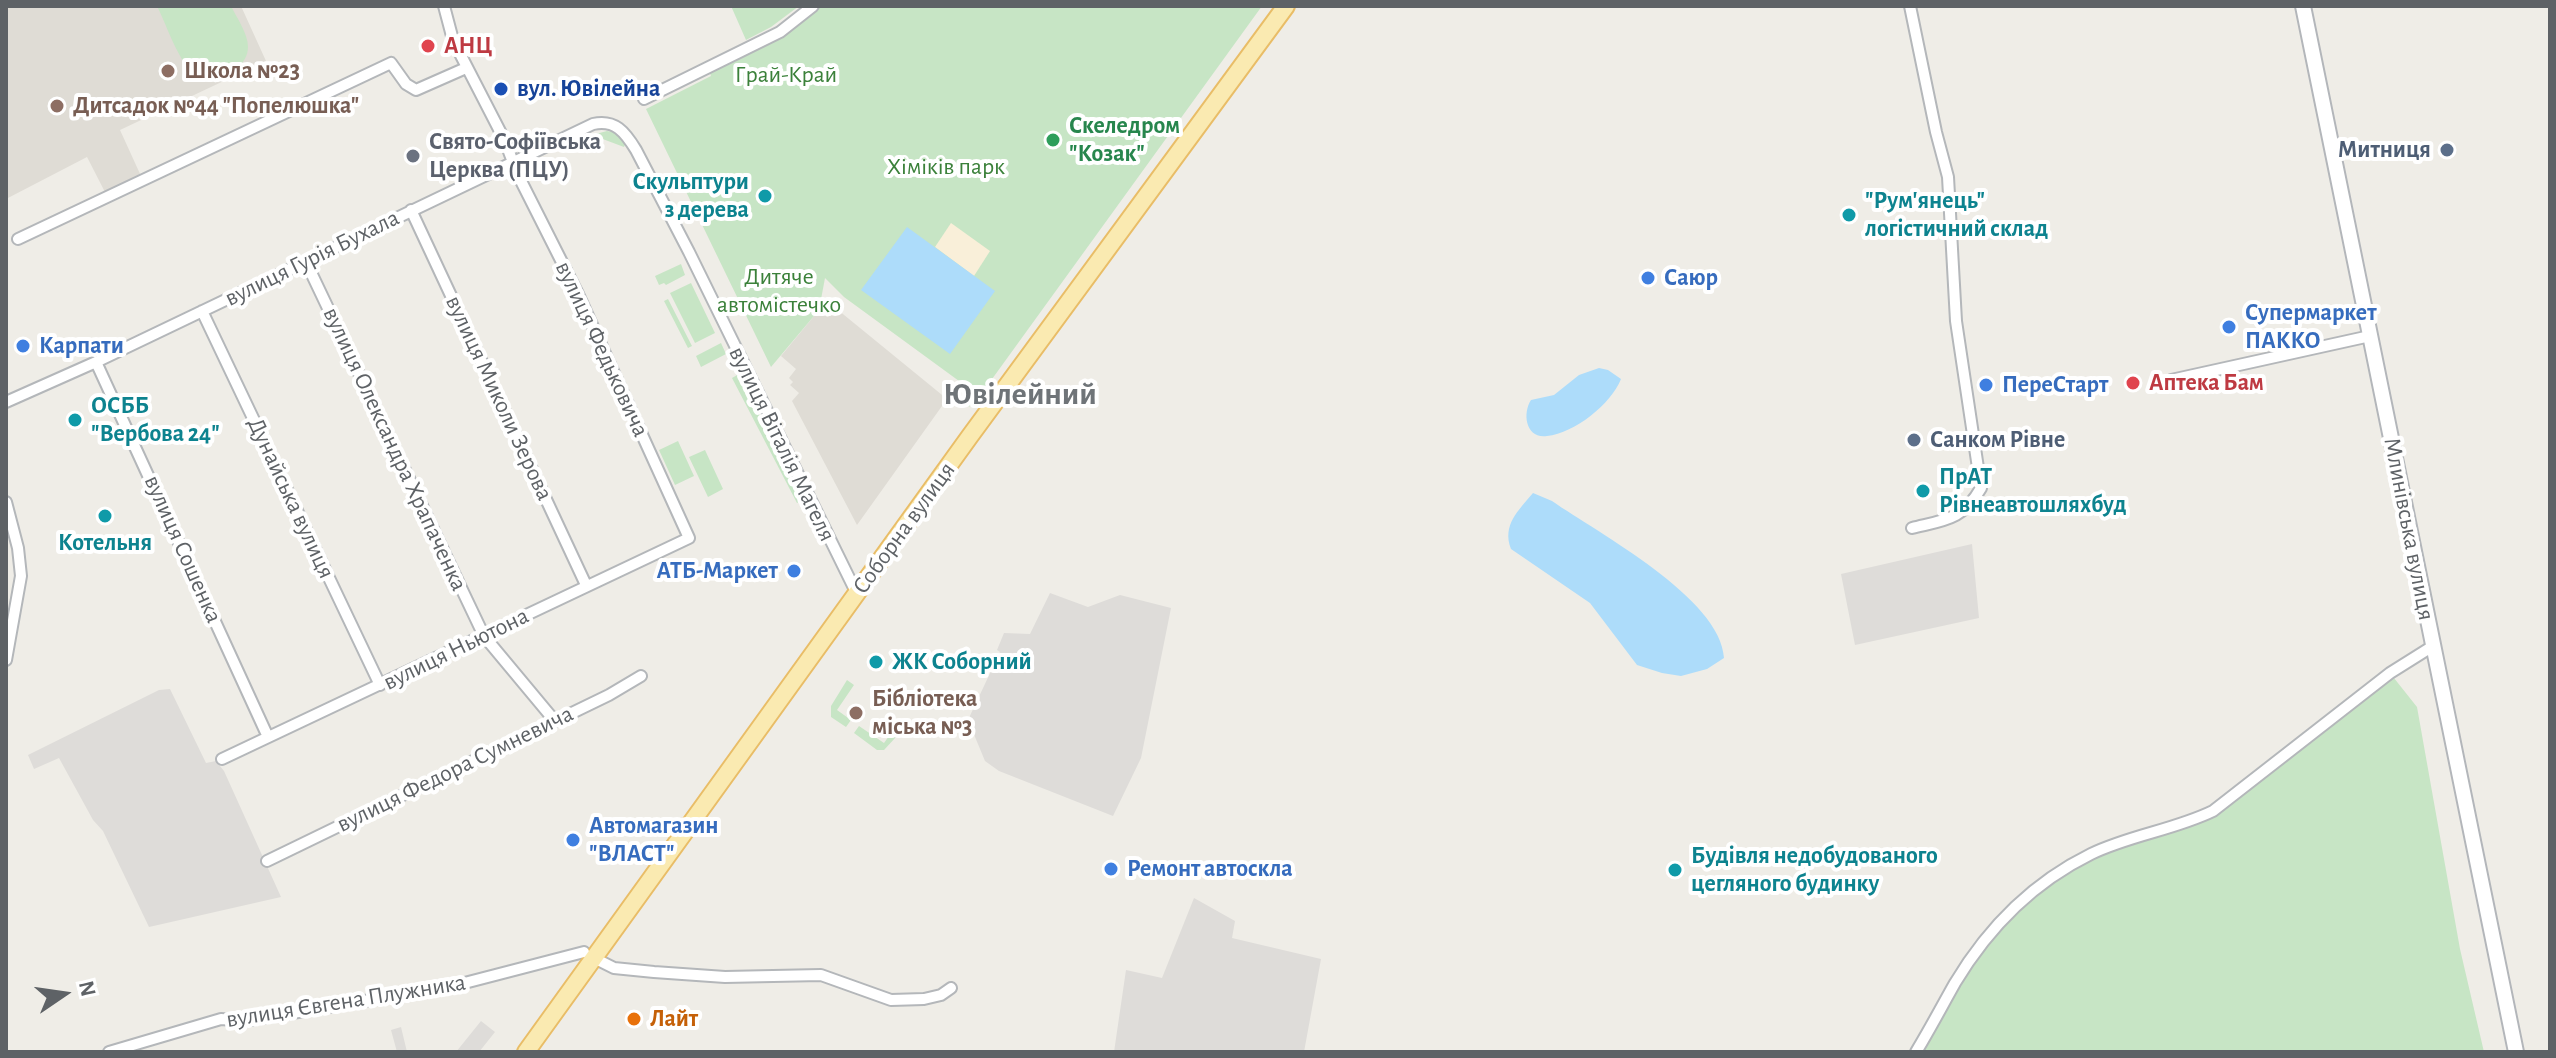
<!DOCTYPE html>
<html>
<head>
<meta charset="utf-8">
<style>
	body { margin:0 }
	#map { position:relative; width:2556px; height:1058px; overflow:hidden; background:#efede7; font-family:"Alegreya Sans",sans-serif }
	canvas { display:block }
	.frame { position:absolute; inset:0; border:8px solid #5e6266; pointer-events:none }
	.north { position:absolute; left:24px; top:954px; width:80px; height:80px; -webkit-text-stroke:6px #fff; paint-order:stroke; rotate:77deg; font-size:22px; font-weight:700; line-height:32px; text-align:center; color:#5e6266 }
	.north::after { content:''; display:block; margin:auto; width:28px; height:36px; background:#5e6266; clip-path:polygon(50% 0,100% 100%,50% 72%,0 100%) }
</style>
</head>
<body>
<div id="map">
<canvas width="2556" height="1058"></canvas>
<div class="frame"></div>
<div class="north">N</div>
</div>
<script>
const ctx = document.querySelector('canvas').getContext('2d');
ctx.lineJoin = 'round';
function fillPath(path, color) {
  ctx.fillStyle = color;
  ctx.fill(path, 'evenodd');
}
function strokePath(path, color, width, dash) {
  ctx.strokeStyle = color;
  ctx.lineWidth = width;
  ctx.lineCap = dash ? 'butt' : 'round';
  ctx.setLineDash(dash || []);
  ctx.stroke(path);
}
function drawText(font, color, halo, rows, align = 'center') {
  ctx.font = font + ' "Alegreya Sans",sans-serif';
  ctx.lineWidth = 8;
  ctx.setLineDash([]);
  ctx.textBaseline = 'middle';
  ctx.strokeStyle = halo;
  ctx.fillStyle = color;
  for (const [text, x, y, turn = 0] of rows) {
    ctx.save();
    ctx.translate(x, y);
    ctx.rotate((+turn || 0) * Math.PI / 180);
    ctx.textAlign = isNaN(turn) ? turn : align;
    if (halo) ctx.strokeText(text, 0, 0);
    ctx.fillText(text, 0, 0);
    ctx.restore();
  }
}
fillPath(new Path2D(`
	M1972,544L1979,618L1855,645L1841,574Z
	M1050,593L1088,607L1120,595L1171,608L1141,758L1113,816L999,771L985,761L968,720L1000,652L997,650L1004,633L1030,634Z
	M170,689L206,763L216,761L224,771L281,897L149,927L103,831L93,820L59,758L34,769L28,755L159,690Z
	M1194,898L1235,921L1232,938L1321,959L1304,1052H1114L1126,970L1162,978Z
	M481,1021L495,1032L479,1052H456Z
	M401,1027L407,1052H397L391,1030Z`), '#dedcd9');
fillPath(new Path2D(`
	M6,6H241L266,61L120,130L141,176L106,194L87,157L6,199Z
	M819,310L827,317L838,310L947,399L857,525L792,401L799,393L790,385L793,382L789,378L796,369L781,356Z`), '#dfdcd5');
fillPath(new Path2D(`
	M157,6H231C237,18 248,34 248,47C248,73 206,87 189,69C176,54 166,24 157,6Z
	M731,6H799L771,27L746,40Z
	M813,6H1262L987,386L969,407L963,386L959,381L844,297L825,278L819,310L771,367L646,109L711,76L708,68L780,32Z
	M607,131L617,133L626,142L624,147L592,135Z
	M681,264L685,275L666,285L664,283L659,285L655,276Z
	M691,283L715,333L695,343L670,293Z
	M668,299L692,346L688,348L664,301Z
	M721,343L726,354L701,367L696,356Z
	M739,374L802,501L797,503L732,378Z
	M678,441L694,476L675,485L659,450Z
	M705,450L723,489L708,497L689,457Z
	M2390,673L2417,707L2460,949L2484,1052H1916L1956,981L2030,892L2093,853L2189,823Z
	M847,680L854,685L837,710L851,720L846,727L831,717V706Z
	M901,719L908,724L884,750H877L854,733L859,726L884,743Z`), '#c7e5c5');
fillPath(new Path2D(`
	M951,223L990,251L974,276L935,247Z`), '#f9efd9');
fillPath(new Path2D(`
	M907,227L995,291L950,354L861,290Z
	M1599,368L1608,370L1621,379C1611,404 1575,433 1547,436C1526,439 1522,414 1531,400L1554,395L1579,375Z
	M1533,493L1552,501C1598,533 1721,598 1724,658L1707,669L1681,676L1662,673L1637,665L1590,603L1511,549C1502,525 1518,511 1533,493Z`), '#addcfa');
const street = new Path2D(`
	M1910,6L1936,132L1948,177L1956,321L1981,488C1963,520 1944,520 1912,528
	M644,99L780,32L813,6
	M411,210L586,585
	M18,239L391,63L406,84L416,90L466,68
	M306,262L484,636L554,720
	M202,311L380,685
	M96,362L268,737
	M2171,380L2370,336
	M6,402L96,362L593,124C615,119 625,132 636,150L689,252L857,594
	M6,502L18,548L21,576L6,660
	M222,759L689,538L578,294L517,173L505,141L453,40L444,6
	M267,861L609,695L641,676
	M594,958L614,968L654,972L725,977L821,975L891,1000L924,999L941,995L951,988
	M109,1052L221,1019L244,1021L449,987L584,952
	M1916,1052C1930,1029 1942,1006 1955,983C1988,928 2034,882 2091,854C2130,835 2174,830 2213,811L2390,673L2433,646`);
const secondary = new Path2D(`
	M2303,6L2516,1052`);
const primary = new Path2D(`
	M526,1052L970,436L1286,6`);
strokePath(street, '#b4b7ba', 14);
strokePath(secondary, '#b3b6ba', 18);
strokePath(primary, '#e9bd67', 20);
strokePath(street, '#fff', 10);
strokePath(secondary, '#fff', 14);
strokePath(primary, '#faeab1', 16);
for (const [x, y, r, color] of [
	[428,46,8,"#e0444e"],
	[168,71,8,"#8d6e63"],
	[501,89,8,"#1a4fb4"],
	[57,106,8,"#8d6e63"],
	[1053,140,8,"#2e9e5b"],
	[2447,150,8,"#5c6f8a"],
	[413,156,8,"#6b7280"],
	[765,196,8,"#0f9aa8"],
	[1849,215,8,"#0f9aa8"],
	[1648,278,8,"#3f7fe0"],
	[2229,327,8,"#3f7fe0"],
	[23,346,8,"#3f7fe0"],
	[2133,383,8,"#e0444e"],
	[1986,385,8,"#3f7fe0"],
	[75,420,8,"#0f9aa8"],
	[1914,440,8,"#5c6f8a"],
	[1923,491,8,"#0f9aa8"],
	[105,516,8,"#0f9aa8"],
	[794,571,8,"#3f7fe0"],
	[876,662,8,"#0f9aa8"],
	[856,713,8,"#8d6e63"],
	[573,840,8,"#3f7fe0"],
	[1111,869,8,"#3f7fe0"],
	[1675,870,8,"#0f9aa8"],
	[634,1019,8,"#e8710a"]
]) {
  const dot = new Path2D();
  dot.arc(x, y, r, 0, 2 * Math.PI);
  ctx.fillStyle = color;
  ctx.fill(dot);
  strokePath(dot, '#fff', 3);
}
drawText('bold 24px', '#be3a42', '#fff', [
	["АНЦ",444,46],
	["Аптека Бам",2149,383]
], 'left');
drawText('bold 24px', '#785e54', '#fff', [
	["Школа №23",184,71],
	["Дитсадок №44 \"Попелюшка\"",73,106],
	["Бібліотека",872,699],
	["міська №3",872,727]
], 'left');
drawText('24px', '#3b813a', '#fff', [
	["Грай-Край",786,75],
	["Хіміків парк",946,167],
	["Дитяче",779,277],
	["автомістечко",779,305]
]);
drawText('bold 24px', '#164399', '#fff', [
	["вул. Ювілейна",517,89]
], 'left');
drawText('bold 24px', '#27864d', '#fff', [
	["Скеледром",1069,126],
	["\"Козак\"",1069,154]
], 'left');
drawText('bold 24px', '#5b616d', '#fff', [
	["Свято-Софіївська",429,142],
	["Церква (ПЦУ)",429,170]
], 'left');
drawText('bold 24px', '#4e5e75', '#fff', [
	["Митниця",2431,150],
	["Санком Рівне",1930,440,"left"]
], 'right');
drawText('bold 24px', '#0d838f', '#fff', [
	["Скульптури",749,182,"right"],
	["з дерева",749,210,"right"],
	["\"Рум'янець\"",1865,201],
	["логістичний склад",1865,229],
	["ОСББ",91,406],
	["\"Вербова 24\"",91,434],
	["ПрАТ",1939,477],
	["Рівнеавтошляхбуд",1939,505],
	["Котельня",105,543,"center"],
	["ЖК Соборний",892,662],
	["Будівля недобудованого",1691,856],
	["цегляного будинку",1691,884]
], 'left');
drawText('24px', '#5e6266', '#fff', [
	["вулиця Гурія Бухала",312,258,-26],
	["вулиця Федьковича",602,349,65],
	["вулиця Миколи Зерова",499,398,65],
	["вулиця Віталія Магеля",782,444,64],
	["вулиця Олександра Храпаченка",395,449,65],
	["Дунайська вулиця",291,498,65],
	["Соборна вулиця",904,528,-54],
	["Млинівська вулиця",2409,529,79],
	["вулиця Сошенка",183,549,66],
	["вулиця Ньютона",456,649,-26],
	["вулиця Федора Сумневича",455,769,-26],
	["вулиця Євгена Плужника",346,1001,-9]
]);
drawText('bold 24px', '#366cbe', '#fff', [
	["Саюр",1664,278],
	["Супермаркет",2245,313],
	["ПАККО",2245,341],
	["Карпати",39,346],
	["ПереСтарт",2002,385],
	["АТБ-Маркет",778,571,"right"],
	["Автомагазин",589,826],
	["\"ВЛАСТ\"",589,854],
	["Ремонт автоскла",1127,869]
], 'left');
drawText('bold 24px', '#c56008', '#fff', [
	["Лайт",650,1019]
], 'left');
drawText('bold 32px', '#6f7478', '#fff', [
	["Ювілейний",1020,394]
]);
</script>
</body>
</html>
